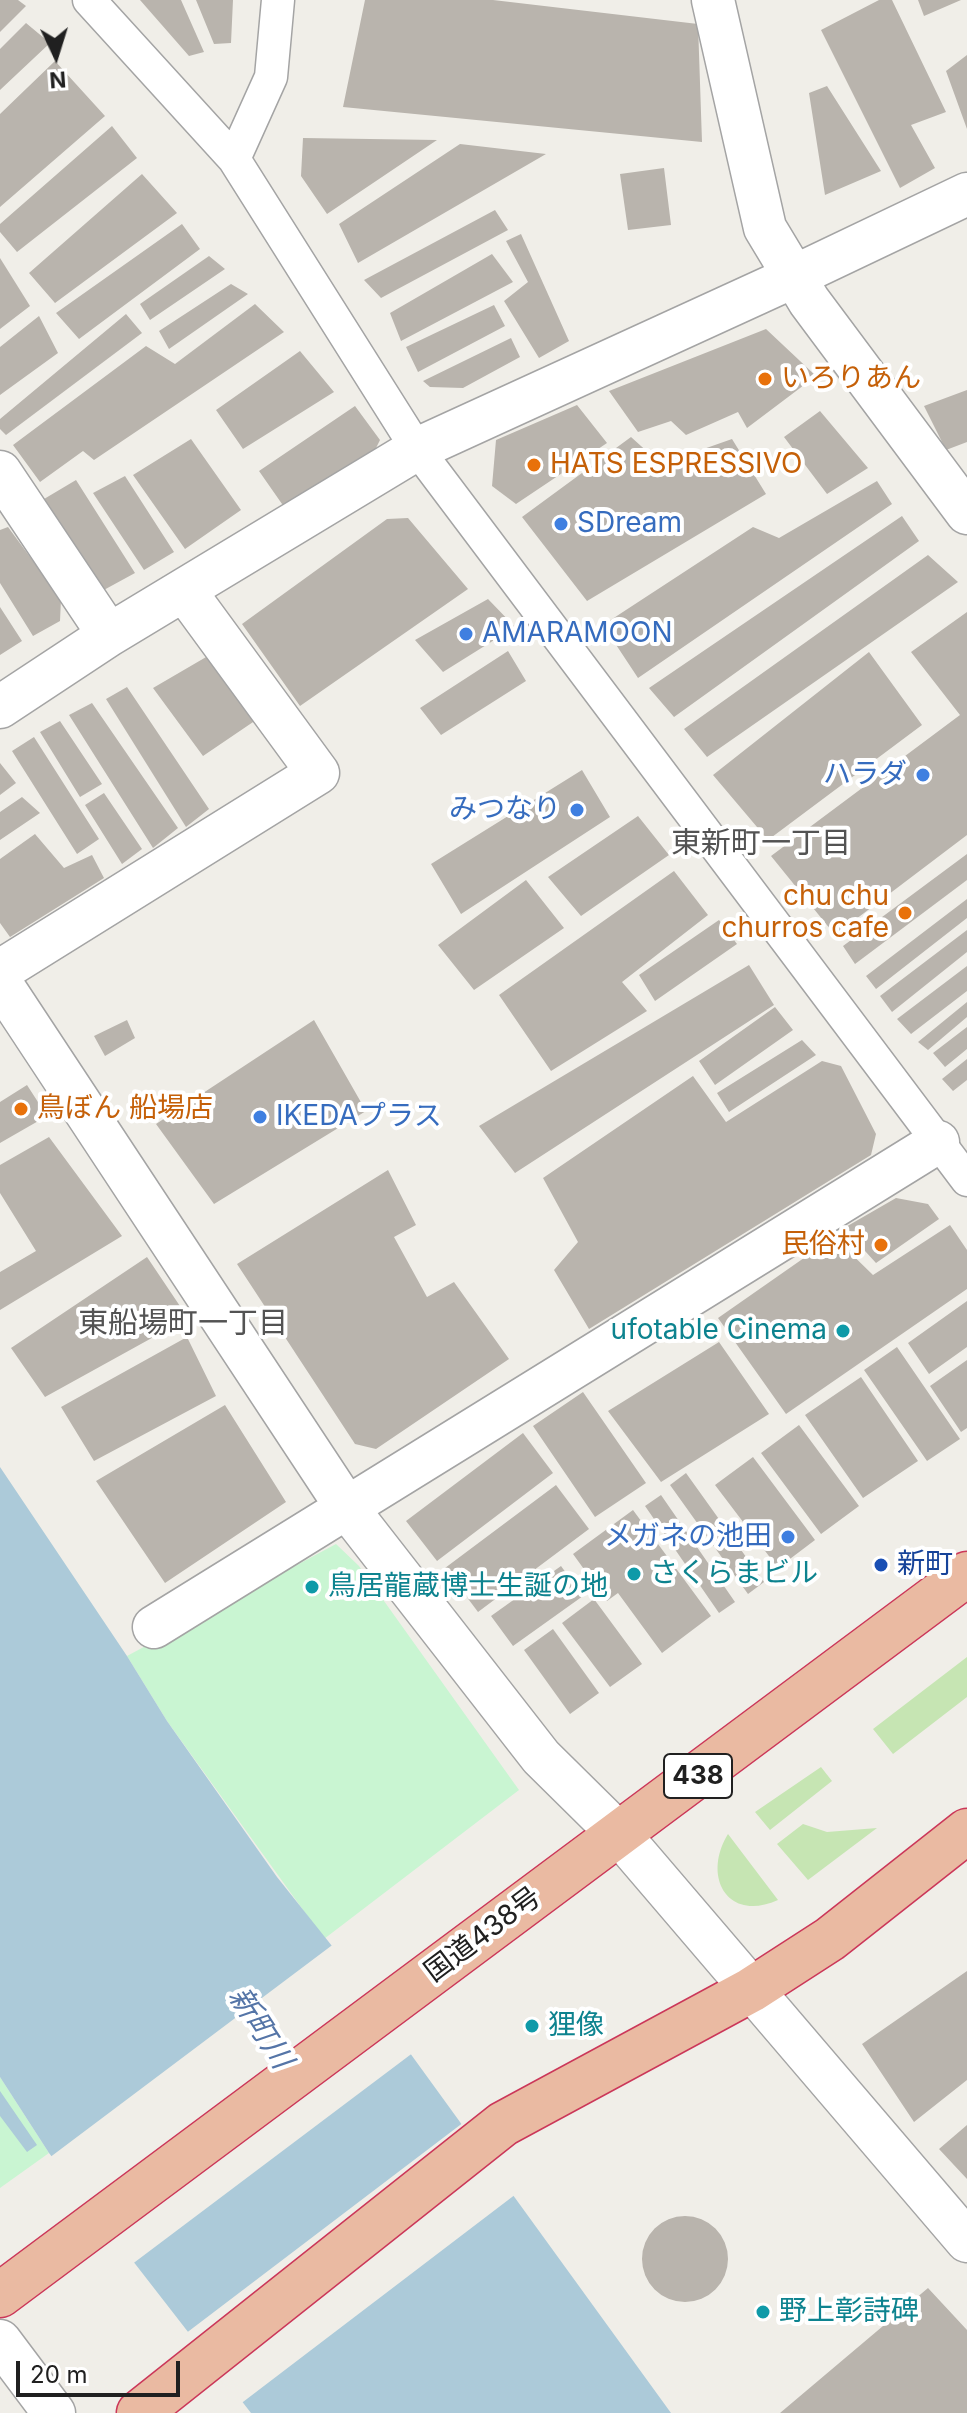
<!DOCTYPE html>
<html>
<head>
<meta charset="utf-8">
<style>
	body { margin:0 }
	#map { position:relative; width:967px; height:2413px; overflow:hidden; background:#f0eee8; font-family:Inter,sans-serif }
	canvas { display:block }
	.north { position:absolute; left:16px; top:16px; width:80px; height:80px; -webkit-text-stroke:6px #fff; paint-order:stroke; rotate:176deg; font-size:22px; font-weight:700; line-height:32px; text-align:center; color:#202020 }
	.north::after { content:''; display:block; margin:auto; width:28px; height:36px; background:#202020; clip-path:polygon(50% 0,100% 100%,50% 72%,0 100%) }
	.scale { position:absolute; left:16px; top:2361px; width:164px; height:36px; box-sizing:border-box; border:4px solid #202020; border-top:0; padding-left:10px; font-size:24px; line-height:28px; white-space:nowrap; color:#202020; -webkit-text-stroke:6px #fff; paint-order:stroke }
</style>
</head>
<body>
<div id="map">
<canvas width="967" height="2413"></canvas>
<div class="north">N</div>
<div class="scale">20 m</div>
</div>
<script>
const ctx = document.querySelector('canvas').getContext('2d');
ctx.lineJoin = 'round';
function fillPath(path, color) {
  ctx.fillStyle = color;
  ctx.fill(path, 'evenodd');
}
function strokePath(path, color, width, dash) {
  ctx.strokeStyle = color;
  ctx.lineWidth = width;
  ctx.lineCap = dash ? 'butt' : 'round';
  ctx.setLineDash(dash || []);
  ctx.stroke(path);
}
function drawText(font, color, halo, rows, align = 'center') {
  ctx.font = font + ' Inter,"Noto Sans JP",sans-serif';
  ctx.lineWidth = 8;
  ctx.setLineDash([]);
  ctx.textBaseline = 'middle';
  ctx.strokeStyle = halo;
  ctx.fillStyle = color;
  for (const [text, x, y, turn = 0] of rows) {
    ctx.save();
    ctx.translate(x, y);
    ctx.rotate((+turn || 0) * Math.PI / 180);
    ctx.textAlign = isNaN(turn) ? turn : align;
    if (halo) ctx.strokeText(text, 0, 0);
    ctx.fillText(text, 0, 0);
    ctx.restore();
  }
}
fillPath(new Path2D(`
	M967,1657V1697L893,1754L873,1729Z
	M821,1767L832,1781L770,1830L755,1812Z
	M803,1824L827,1832L877,1828L808,1880L777,1844Z
	M728,1834L778,1900C727,1923 702,1876 728,1834Z`), '#c6e5b3');
fillPath(new Path2D(`
	M336,1544L359,1566L519,1790L324,1939L167,1721L127,1656Z
	M0,2077L49,2153L0,2188Z`), '#c9f5d2');
fillPath(new Path2D(`
	M0,1467L127,1656L167,1721L277,1877L336,1951L671,2413H251L49,2153L0,2077Z
	M0,2091L37,2145L27,2152L0,2116Z`), '#accad9');
fillPath(new Path2D(`
	M335,1943L414,2052L131,2265L49,2158Z
	M464,2122L516,2194L239,2405L185,2334Z`), '#f0eee8');
fillPath(new Path2D(`
	M0,0H18L26,6L0,32Z
	M140,0H181L204,52L189,56Z
	M196,0H233L231,43L214,44Z
	M365,0H493L698,24L702,142L343,107Z
	M879,0H892L946,112L911,125L935,168L900,188L821,30Z
	M918,0H961L924,16Z
	M26,23L50,43L0,90V49Z
	M967,55V129L946,71Z
	M55,61L105,116L0,207V114Z
	M827,86L881,171L825,195L809,93Z
	M112,126L137,158L17,252L0,232V224Z
	M303,138L437,140L327,214L301,176Z
	M460,144L546,154L358,263L339,224Z
	M664,168L671,225L628,230L620,174Z
	M142,174L177,213L55,303L29,273Z
	M495,210L508,230L381,298L364,280Z
	M182,224L200,249L79,339L56,313Z
	M521,234L569,341L539,358L504,301L528,282L506,241Z
	M492,254L513,282L401,341L390,313Z
	M209,256L225,269L150,320L140,304Z
	M0,258L30,306L0,329Z
	M231,284L248,294L169,349L159,331Z
	M255,304L284,332L94,460L83,451L40,482L13,445L146,346L175,364Z
	M494,305L505,326L418,372L406,347Z
	M126,314L142,333L6,435L0,429V419Z
	M39,316L58,353L0,395V347Z
	M766,329L816,376L747,428L738,412L686,435L671,421L638,432L609,391Z
	M511,338L520,357L463,388L430,387L423,381Z
	M300,351L334,392L243,449L216,410Z
	M967,390V442L946,450L924,406Z
	M577,405L607,443L516,504L492,486L496,440Z
	M355,406L380,440L372,456L289,514L259,471Z
	M820,411L868,468L827,494L784,437Z
	M631,437L661,464L732,439L766,494L587,601L522,517Z
	M191,439L241,510L185,549L133,475Z
	M125,476L174,552L144,570L93,493Z
	M76,480L135,573L102,591L39,502Z
	M877,481L892,504L638,678L603,625L753,527L779,538Z
	M902,516L919,541L674,717L649,688Z
	M408,518L468,589L300,706L242,624L387,519Z
	M8,527L61,599L60,621L33,636L0,583V530Z
	M928,555L958,582L707,757L684,729Z
	M488,599L515,627L443,672L415,640Z
	M0,607L22,641L0,655Z
	M967,612V835L835,935L771,856L960,715L911,652Z
	M508,651L526,681L441,735L420,708Z
	M869,652L922,725L768,840L713,775Z
	M213,653L259,718L203,756L153,688Z
	M127,687L209,809L186,827L106,699Z
	M92,703L178,828L153,848L69,715Z
	M60,721L102,784L80,797L40,732Z
	M34,737L99,839L77,854L12,751Z
	M0,763L16,783L0,795Z
	M582,770L610,817L461,914L431,864Z
	M104,793L142,849L122,864L85,805Z
	M22,797L40,813L0,840V812Z
	M638,816L669,855L581,916L548,877Z
	M35,834L64,868L92,855L104,878L10,937L0,923V859Z
	M967,854V880L855,964L843,946Z
	M674,871L708,915L622,982L647,1011L551,1071L499,995Z
	M526,880L564,928L474,990L438,945Z
	M967,899V918L876,989L866,976Z
	M719,920L737,944L655,1001L639,975Z
	M967,930V952L892,1012L880,996Z
	M749,965L774,1005L515,1173L479,1126Z
	M967,966V991L911,1034L897,1019Z
	M967,1002V1017L928,1050L918,1042Z
	M775,1007L793,1030L715,1085L699,1061Z
	M127,1020L135,1038L105,1056L94,1036Z
	M314,1020L366,1111L214,1204L156,1124Z
	M967,1027V1049L945,1067L933,1053Z
	M802,1040L816,1055L729,1112L717,1093Z
	M967,1059V1080L953,1091L942,1079Z
	M822,1061L841,1066L876,1134L871,1155L589,1329L554,1270L578,1242L543,1178L693,1076L726,1122Z
	M27,1085L47,1116L0,1143V1102Z
	M49,1137L122,1236L0,1310V1272L36,1251L0,1193V1165Z
	M388,1170L416,1225L394,1237L427,1297L454,1282L509,1359L376,1449L355,1444L237,1264Z
	M896,1198L928,1204L939,1219L876,1263L844,1228Z
	M950,1225L967,1250V1289L786,1414L718,1318L834,1237L873,1275Z
	M147,1257L188,1318L45,1397L11,1348Z
	M967,1301V1347L929,1374L908,1343Z
	M187,1337L216,1396L94,1461L61,1407Z
	M719,1342L769,1414L661,1482L608,1411Z
	M897,1347L960,1439L927,1461L864,1370Z
	M967,1360V1428L961,1432L930,1386Z
	M861,1377L918,1461L863,1498L805,1415Z
	M583,1392L646,1483L595,1517L533,1426Z
	M225,1405L286,1502L165,1583L96,1481Z
	M799,1425L859,1506L821,1534L761,1453Z
	M523,1433L553,1473L437,1561L406,1521Z
	M753,1457L815,1540L778,1568L715,1485Z
	M686,1473L764,1582L748,1594L670,1485Z
	M556,1485L589,1529L478,1612L445,1568Z
	M661,1495L735,1602L719,1613L645,1506Z
	M633,1510L711,1616L662,1653L618,1593L607,1601L573,1554Z
	M561,1566L583,1596L513,1646L491,1616Z
	M594,1599L642,1664L610,1687L562,1623Z
	M553,1629L599,1693L570,1714L524,1650Z
	M967,1971V2080L914,2122L862,2044Z
	M967,2125V2179L939,2149Z
	M642 2259a43 43 0 1 1 86 0a43 43 0 1 1-86 0Z
	M928,2288L967,2330V2413H780Z`), '#b9b4ad');
const pedestrian = new Path2D(`
	M89,0L234,159
	M278,0L271,77L234,159L417,449L967,1180`);
const minor = new Path2D(`
	M713,0L765,228L809,301L967,513
	M0,472L109,635
	M0,707L109,635L417,449L795,276L967,194
	M0,971L318,773L184,590
	M0,982L347,1508L541,1757L619,1834L967,2241
	M154,1627L938,1142
	M0,2341L54,2413`);
const trunk = new Path2D(`
	M0,2295L967,1574
	M139,2413L503,2124L751,1990L830,1939L967,1831`);
strokePath(pedestrian, '#a4a4a4', 35);
strokePath(minor, '#a4a4a4', 45);
strokePath(trunk, '#cb3759', 47);
strokePath(pedestrian, '#fff', 32);
strokePath(minor, '#fff', 42);
strokePath(trunk, '#eabaa2', 44);
for (const [x, y, r, color] of [
	[765,379,8,"#e8710a"],
	[534,465,8,"#e8710a"],
	[561,524,8,"#3f7fe0"],
	[466,634,8,"#3f7fe0"],
	[923,775,8,"#3f7fe0"],
	[577,810,8,"#3f7fe0"],
	[905,913,8,"#e8710a"],
	[21,1109,8,"#e8710a"],
	[260,1117,8,"#3f7fe0"],
	[881,1245,8,"#e8710a"],
	[843,1331,8,"#0f9aa8"],
	[788,1537,8,"#3f7fe0"],
	[881,1565,8,"#1a4fb4"],
	[634,1574,8,"#0f9aa8"],
	[312,1587,8,"#0f9aa8"],
	[532,2026,8,"#0f9aa8"],
	[763,2312,8,"#0f9aa8"]
]) {
  const dot = new Path2D();
  dot.arc(x, y, r, 0, 2 * Math.PI);
  ctx.fillStyle = color;
  ctx.fill(dot);
  strokePath(dot, '#fff', 3);
}
for (const [x, y, w] of [
	[698,1776,68]
]) {
  const box = new Path2D();
  box.roundRect(x - w / 2, y - 22, w, 44, 6);
  ctx.fillStyle = '#fff';
  ctx.fill(box);
  strokePath(box, '#202020', 2);
}
drawText('bold 26px', '#202020', null, [
	["438",698,1776]
]);
drawText('28px', '#c56008', '#fff', [
	["いろりあん",781,379],
	["HATS ESPRESSIVO",550,465],
	["chu chu",889,897,"right"],
	["churros cafe",889,929,"right"],
	["鳥ぼん 船場店",37,1109],
	["民俗村",865,1245,"right"]
], 'left');
drawText('28px', '#366cbe', '#fff', [
	["SDream",577,524],
	["AMARAMOON",482,634],
	["ハラダ",907,775,"right"],
	["みつなり",561,810,"right"],
	["IKEDAプラス",276,1117],
	["メガネの池田",772,1537,"right"]
], 'left');
drawText('28px', '#0d838f', '#fff', [
	["ufotable Cinema",827,1331,"right"],
	["さくらまビル",650,1574],
	["鳥居龍蔵博士生誕の地",328,1587],
	["狸像",548,2026],
	["野上彰詩碑",779,2312]
], 'left');
drawText('28px', '#164399', '#fff', [
	["新町",897,1565]
], 'left');
drawText('28px', '#202020', '#fff', [
	["国道438号",483,1935,-37]
]);
drawText('30px', '#535353', '#fff', [
	["東新町一丁目",761,844],
	["東船場町一丁目",183,1324]
]);
drawText('italic 30px', '#5575a7', '#fff', [
	["新町川",260,2028,57]
]);
</script>
</body>
</html>
